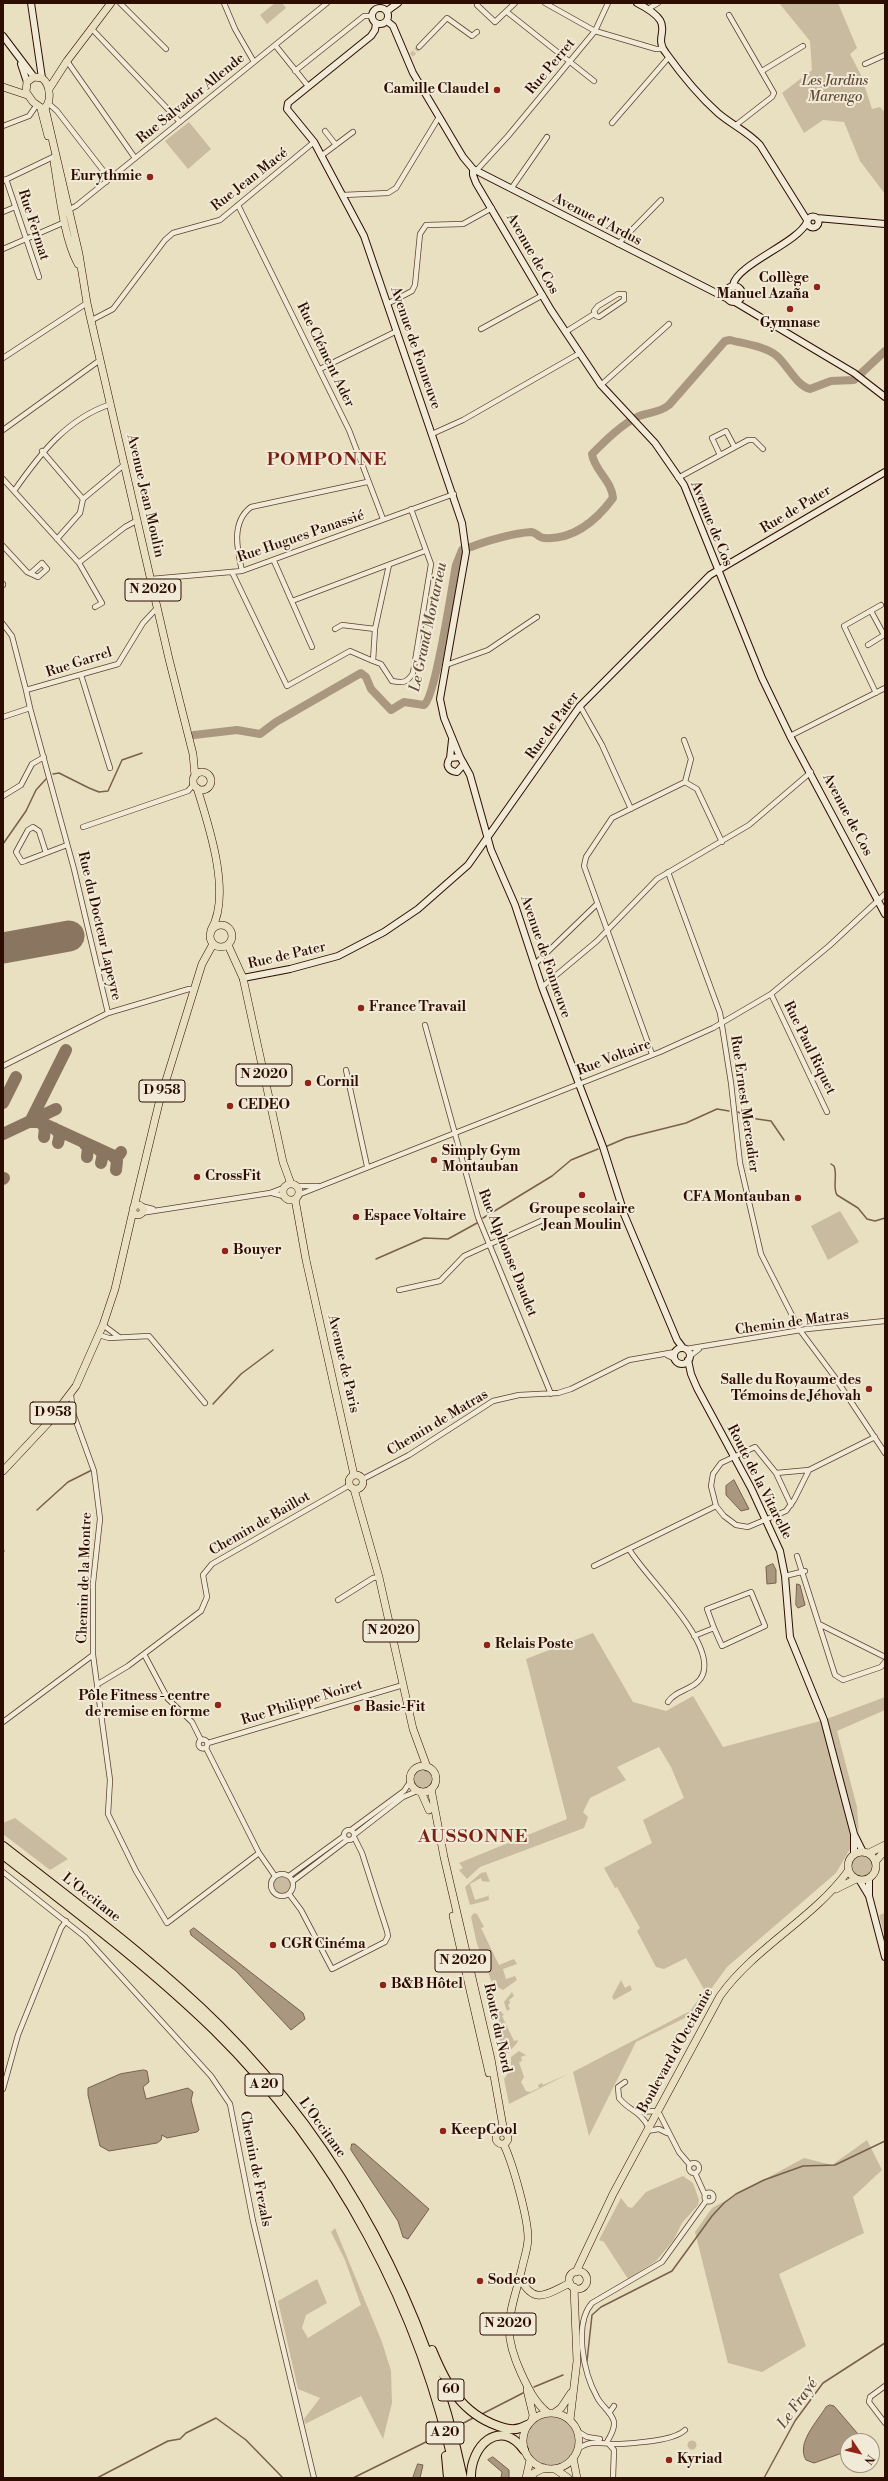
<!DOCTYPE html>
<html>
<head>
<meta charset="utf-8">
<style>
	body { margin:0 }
	#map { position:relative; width:888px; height:2481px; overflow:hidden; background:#e9dfc1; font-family:"Libre Bodoni",serif }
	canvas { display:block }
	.frame { position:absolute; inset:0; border:4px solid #2c0d00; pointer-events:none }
	.north { position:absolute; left:840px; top:2433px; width:40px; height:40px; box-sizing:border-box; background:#f1ead7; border:1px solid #a29281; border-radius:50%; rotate:125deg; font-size:11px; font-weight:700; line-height:16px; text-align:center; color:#2c0d00 }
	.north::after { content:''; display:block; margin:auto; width:14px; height:18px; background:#8f2418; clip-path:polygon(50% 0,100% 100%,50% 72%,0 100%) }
</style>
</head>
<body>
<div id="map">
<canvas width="888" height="2481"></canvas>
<div class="frame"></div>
<div class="north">N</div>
</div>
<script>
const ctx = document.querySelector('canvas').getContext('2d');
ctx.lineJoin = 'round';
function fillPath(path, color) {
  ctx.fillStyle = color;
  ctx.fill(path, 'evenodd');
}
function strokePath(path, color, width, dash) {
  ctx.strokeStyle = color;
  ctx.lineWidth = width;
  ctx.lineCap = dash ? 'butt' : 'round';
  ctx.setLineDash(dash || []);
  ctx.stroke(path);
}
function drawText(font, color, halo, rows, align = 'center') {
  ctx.font = font + ' "Libre Bodoni",serif';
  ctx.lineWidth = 4;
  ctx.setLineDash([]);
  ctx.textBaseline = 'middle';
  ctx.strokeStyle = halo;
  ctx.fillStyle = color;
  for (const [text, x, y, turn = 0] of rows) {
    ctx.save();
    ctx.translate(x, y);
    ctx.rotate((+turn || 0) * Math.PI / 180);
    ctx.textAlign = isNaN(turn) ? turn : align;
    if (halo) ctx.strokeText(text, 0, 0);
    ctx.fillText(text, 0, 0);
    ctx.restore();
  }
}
fillPath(new Path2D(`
	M275,3H282L286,8L267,24L260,15Z
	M779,3H838L857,48L850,54L861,75L872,109L880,107L885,112V194L860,161L844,122L823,120L804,133L782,93L812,70L810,41Z
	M189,122L211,149L188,169L165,141Z
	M840,1211L859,1242L828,1260L811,1226Z
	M593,1633L633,1702L666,1711L693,1696L723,1747L824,1720L885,1697V1710L837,1731L857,1807L859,1834L828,1732L823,1733H825L852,1835L850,1849L836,1873L727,1967L693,2014L636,2042L589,2136L573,2072L690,2011L705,1991L686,1958L664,1969L656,1967L637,1931L640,1928L617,1887L615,1888L604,1868L652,1843L643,1820L684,1798L671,1767L659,1747L617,1767L626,1780L590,1798L583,1812L588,1817L584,1828L480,1867L467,1879L459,1870L463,1868L459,1863L567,1819L526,1659Z
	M413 1780a10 10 0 1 1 20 0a10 10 0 1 1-20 0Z
	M15,1818L68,1859L50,1870L3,1834V1823Z
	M851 1866a11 11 0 1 1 22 0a11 11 0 1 1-22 0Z
	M486,1872L490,1882L482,1881L481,1878L470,1884L475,1900L488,1896V1893L489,1900L470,1905L465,1887L481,1873Z
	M272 1885a9 9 0 1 1 18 0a9 9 0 1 1-18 0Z
	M474,1913L477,1914L484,1927L481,1928L499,1965L514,1959L517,1964L503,1969L506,1979L515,1976L517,1980L503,1990L493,1985L477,1944L471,1917Z
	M885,1913V1937L879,1915Z
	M621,1980L625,1988L630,1985L632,1990L614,2000L612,1997Z
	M512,1992L514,1996L509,2000L510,2003L508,2005L510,2009L507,2011L504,2002Z
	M499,2009L504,2015L502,2016L514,2041L518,2040L517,2043L508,2053L503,2051L500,2045Z
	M519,2051L526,2055L521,2057L522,2061L519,2062L524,2077L521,2082L526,2091L530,2092L539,2088L538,2085L542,2083L543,2085L568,2074L509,2104L504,2079L511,2069V2057Z
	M867,2140L882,2170L853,2197L864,2233L779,2274L806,2346L762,2372L728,2363L695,2232L712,2208L804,2158L832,2165Z
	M683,2176L693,2183L699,2200L698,2205L682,2223L673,2241L656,2261L628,2279L604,2242L599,2240L621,2198L628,2207L632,2208L646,2192Z
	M335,2228L382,2342L391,2371L392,2403L383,2439L361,2396L305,2424L304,2419L320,2398L298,2389L278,2301L317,2279L327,2303L306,2315L302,2328L308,2338L361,2305L345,2260L331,2232Z
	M527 2441a24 24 0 1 1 48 0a24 24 0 1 1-48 0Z
	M687.5 2445a4.5 4.5 0 1 1 9 0a4.5 4.5 0 1 1-9 0Z`), '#c9bba0');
const water = new Path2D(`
	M734,1480L749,1509L741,1511L726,1495V1486Z
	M773,1564L776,1570V1583L767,1584L766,1567Z
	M797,1584L800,1585L805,1605L798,1608L796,1605Z
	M194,1928L303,2013L305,2019L291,2030L236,1971L191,1935L190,1931Z
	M144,2070L147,2071L149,2082L143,2087L146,2099L188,2088L193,2092L191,2100L199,2130L197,2132L167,2138L162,2135L161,2140L157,2143L109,2151L100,2146L88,2095V2088L120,2074Z
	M352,2144H355L429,2209L408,2239L403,2237L398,2221L351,2150Z
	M830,2405L834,2406L858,2434L859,2441H848V2451L814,2463L806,2460C796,2443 817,2422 826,2407Z
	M493,2457L509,2470V2478H501L502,2472L488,2460Z
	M418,2464L423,2465L420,2478H413Z`);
fillPath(water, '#a9987f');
strokePath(water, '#77604c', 1);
strokePath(new Path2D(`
	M53,774L59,773L89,788L99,792L108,791L122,760L142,753
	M3,844L26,811L36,790L46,779
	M738,1112L750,1118L771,1121L784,1140
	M605,1147L626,1138L686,1123L717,1109L729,1111
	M831,1164L834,1166C838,1176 832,1187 837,1195L858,1208L867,1219L875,1221L885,1218
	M483,1218L552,1176L571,1160L598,1149
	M376,1259L424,1238L448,1239L477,1223
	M213,1404L241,1374L273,1350
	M37,1510L68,1482L92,1470
	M3,1551H4
	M587,2361L592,2315L601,2307L672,2271L712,2216L724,2203L736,2194L764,2180L803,2166L835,2165L885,2141
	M534,2387L563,2375
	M482,2414L523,2393
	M460,2425L473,2418
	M97,2478L168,2441L180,2439L186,2433L216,2418L246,2440L283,2478
	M353,2478L434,2438
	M764,2478L795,2421L823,2383L885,2343`), '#77604c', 1.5);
strokePath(new Path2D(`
	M471,547C486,541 514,533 531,532C536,532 539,538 544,538C574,540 596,521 613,498C612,481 594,470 592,454C606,440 622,424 639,416C650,412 659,413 669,405L725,341L730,340C745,344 765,346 777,356C788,366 796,385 810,389L831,381L854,380L885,351
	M194,735L237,730L260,734L276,722L361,673L366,677L371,689L391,710L404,702L424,705C436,696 452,586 456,565L462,550`), '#a9987f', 8);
strokePath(new Path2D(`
	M3,955L13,947L36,942
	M3,1103L16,1077
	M30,1122H40L114,1156L119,1155L121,1152
	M30,1122L66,1050
	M40,1122L45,1128L44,1137
	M54,1128L60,1134L58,1143
	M3,1134L56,1109
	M83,1142L88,1148L87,1157
	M97,1148L103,1154L101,1163
	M112,1155L117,1161L116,1170
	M3,1179L4,1178`), '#8a7660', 12);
strokePath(new Path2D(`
	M3,948L69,936`), '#8a7660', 31);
strokePath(new Path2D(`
	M407,60L419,47`), '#cdc0a4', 4.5, [4.5, 2]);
const street = new Path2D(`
	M120,3L166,49
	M224,3L235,29L254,62
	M545,3L595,31L608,3
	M477,5L495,22L515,3
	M648,9L658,3
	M507,12L594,81
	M729,15L774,93L772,97L736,125
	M91,28L180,122
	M275,45L308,86
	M419,47L447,18L472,36L477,32
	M67,61L135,158
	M865,64L885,55
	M295,71L364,16H372
	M762,71L803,46
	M48,103L57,111L105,173L106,182
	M612,123L669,57
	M3,126L29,116L36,106
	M325,131L336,145
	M321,156L353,132
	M476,171L508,136L595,31L656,49H663
	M6,179L39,277
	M3,181L53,157
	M511,189L547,137
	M343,195L388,193L396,188L439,117
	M238,205L349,430L383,519
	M68,210L76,206L327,3
	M3,212L15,207
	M618,244L661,200
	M3,249L65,222
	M618,294H624V300L599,317L596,316L594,311L598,306Z
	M387,304L412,291L415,285L420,234L426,225L463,224L492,208
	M92,320L113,309L165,240L173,233L220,220L314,142
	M481,329L543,295
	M567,331L594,314
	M3,358L87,303
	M320,369L397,331
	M601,385L669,324
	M3,430L100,360
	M432,434L463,420L580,353
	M42,451L83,499
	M720,455L712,438L726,431L734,446
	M678,478L748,440H754L763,449
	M3,479L79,563L102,603L95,607
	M14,491C40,454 66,419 111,404
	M57,539L80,513L83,499L125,464
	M3,546L27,572L38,577L47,569L42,563L31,573
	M81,561L125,527L138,520
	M274,561L312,647
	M389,565L375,629L373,661L381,664L392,681C403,683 407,683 413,673L431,564L411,509
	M242,571C237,549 231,522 251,507L367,482
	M232,572L287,686L350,651L373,661
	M151,579L242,571L454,494
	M3,584V585
	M292,601L425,551
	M3,624L12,636L26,690
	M335,629L342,625L375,629
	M868,645L884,635L871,611
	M446,665L488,650L537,617
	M81,675L110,768
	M876,693L844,626L881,605
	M580,706L602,745L631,809
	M30,708L74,869L108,1013
	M3,717L30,708L26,690L118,664L143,623L157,608
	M790,736L885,688
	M685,782L697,789L722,842
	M3,796L21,785L32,764L44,757
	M83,827L188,791L194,784
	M46,853L39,831L33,827L28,830L16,852L22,862L25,861L67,845
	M668,872L720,1013L731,1083L740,1163L761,1254L799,1329L834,1376L885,1453
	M535,964L597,904
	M542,987L597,941L657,879L749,825L811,772
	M771,994L827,1112
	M425,1025L478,1217L551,1394
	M652,1054L584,866L586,857L612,818L685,782L691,759L684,740
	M3,1066L108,1013L189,989H195
	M346,1070L367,1166
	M297,1186H318
	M272,1193L283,1196
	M298,1195L660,1052L713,1028L771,994L829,946L885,894
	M141,1206L153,1209
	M141,1213L270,1193L283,1188
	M399,1290L440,1281L464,1256L543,1220
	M103,1325L119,1337
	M99,1335L109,1338L149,1336L205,1403
	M686,1349L807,1329L885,1321
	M667,1355L675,1359
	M689,1357L699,1349
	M71,1395L73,1413L94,1471L100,1519L93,1583V1655L110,1780L108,1814L136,1871L167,1923L259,1853
	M776,1473L755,1447L721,1463L713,1474L711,1486L716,1506L724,1516L736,1525L748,1527L786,1511L794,1500L809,1470L875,1437
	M363,1479L409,1455L493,1401L519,1395L558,1393L571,1389L629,1360L675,1352
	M791,1505L776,1473L809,1470
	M629,1549C645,1577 715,1640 703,1674C697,1690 676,1689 668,1702
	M797,1556L835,1675L843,1680L881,1667L885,1662
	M594,1566L716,1506
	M785,1576L805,1571
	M338,1600L373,1578L379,1577
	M819,1624L885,1657
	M694,1636L714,1628L722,1646L765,1626L751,1592L707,1609L714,1628
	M144,1654L168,1699L192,1722L201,1740
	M98,1684L128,1666L201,1611L207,1597L203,1575L212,1564L350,1485
	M3,1722L93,1655
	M198.5 1744a4.5 4.5 0 1 1 9 0a4.5 4.5 0 1 1-9 0Z
	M208,1743L403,1685
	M206,1748L259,1853L275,1876
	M351,1830L404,1791L410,1782
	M344 1835a5 5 0 1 1 10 0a5 5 0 1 1-10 0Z
	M354,1835L403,1797L417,1791
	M3,1872L85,1937L211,2076L230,2104L253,2221L314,2478
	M271 1885a11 11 0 1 1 22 0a11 11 0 1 1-22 0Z
	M289,1876L344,1836
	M293,1881L347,1840
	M289,1894L301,1910L332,1969L385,1942L388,1936L387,1931L362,1853L354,1837
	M625,2082L618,2087L619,2098C630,2112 639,2109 649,2128
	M3,2089L18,2035L61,1928L66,1921
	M638,2112L658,2111L679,2152L690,2165
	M647,2131L659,2129L667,2133
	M689 2168a5 5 0 1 1 10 0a5 5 0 1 1-10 0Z
	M695,2173L705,2195
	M704.5 2197a4.5 4.5 0 1 1 9 0a4.5 4.5 0 1 1-9 0Z
	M885,2386L870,2397L869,2402L885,2423
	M609,2413L614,2406
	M577,2431L587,2437L600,2439
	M607,2442C610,2436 615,2430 614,2422C612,2412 601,2406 597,2397C584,2374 573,2325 592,2303L662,2262L706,2201
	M607,2442L614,2450L613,2478
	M578,2449C592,2438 603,2445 619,2444C636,2443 674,2441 685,2430`);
const secondary = new Path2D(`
	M31,3L42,78
	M637,3C682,26 650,33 666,53C681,74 699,96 718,113C732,125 747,131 760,145L807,220
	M372 16a8 8 0 1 1 16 0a8 8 0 1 1-16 0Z
	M387,11L398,3
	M387,21L393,26L413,73L463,157L473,169L728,299
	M376,23L375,30L371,36L288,103L287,109L314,142L364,236L462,523L466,552L440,699L444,718L460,757
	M3,36L34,77
	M21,64L27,82
	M473,169V175L476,183L551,310L601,385L655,443L684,485L762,678L790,736L885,914
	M807.5 222a5.5 5.5 0 1 1 11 0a5.5 5.5 0 1 1-11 0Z
	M817,218L885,224
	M733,285C737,264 798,243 807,222
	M726 294a8 8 0 1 1 16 0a8 8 0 1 1-16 0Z
	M735,302L854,373L885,397
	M450,758L452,740
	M463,765L457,772C448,771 445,765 450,758L460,757L470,775L491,850L515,905L542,987L603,1147L623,1210
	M243,978L290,969L338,956L384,932L418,909L468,865L580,706L710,575L885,472
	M621,1207L677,1340L683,1348
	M674 1356a8 8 0 1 1 16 0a8 8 0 1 1-16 0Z
	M688,1360L691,1374L697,1388L751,1488L780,1551L785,1576L790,1637L824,1720L854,1834L863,1852
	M854,1854V1836
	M869,1879V1895
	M860,1881L869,1896L885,1957`);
const primary = new Path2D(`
	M34,77L42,78C50,84 53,103 43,109L33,102L26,92L27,82Z
	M3,87L27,95
	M49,89L67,61L111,3
	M45,108L79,254L87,303L169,659L193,754L195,776
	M41,109L48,136
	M54,162C59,191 64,239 78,264
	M193 781a9 9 0 1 1 18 0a9 9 0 1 1-18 0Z
	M197,788C209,826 232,895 211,930
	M210 936a11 11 0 1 1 22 0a11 11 0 1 1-22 0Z
	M228,945L243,978L283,1162L291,1184
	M283 1192a8 8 0 1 1 16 0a8 8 0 1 1-16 0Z
	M295,1199L306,1260L354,1475
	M133 1210a5 5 0 1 1 10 0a5 5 0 1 1-10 0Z
	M134,1207L159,1103L202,964L213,944
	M3,1471L48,1423L76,1386L103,1325L115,1289L133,1211
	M349 1482a7 7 0 1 1 14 0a7 7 0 1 1-14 0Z
	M354,1489L379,1577L413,1729L427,1767
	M410 1779a13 13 0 1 1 26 0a13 13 0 1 1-26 0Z
	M431,1789L444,1857L491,2059L504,2132
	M421,1792L429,1810
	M848 1866a14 14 0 1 1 28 0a14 14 0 1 1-28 0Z
	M869,1853L885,1845
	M876,1861L885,1850
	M836,1889L856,1879
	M453,1916L489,2073
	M496 2138a6 6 0 1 1 12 0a6 6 0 1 1-12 0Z
	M504,2145C513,2164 528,2218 528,2238C528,2248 524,2258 522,2268C511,2314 500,2327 521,2373C528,2388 535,2403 548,2413
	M569 2280a9 9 0 1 1 18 0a9 9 0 1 1-18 0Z
	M576,2272L613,2194L720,1996C755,1947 813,1919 848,1871
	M520,2278C534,2306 547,2294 570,2283
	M527,2390L533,2415L532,2420
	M523 2441a28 28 0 1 1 56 0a28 28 0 1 1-56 0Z
	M554,2413L561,2408L571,2393
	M570,2420L577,2361L574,2287
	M573,2458L577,2478
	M555,2469L568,2478
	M526,2478L530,2460
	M531,2478L534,2473L544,2468`);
const highway = new Path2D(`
	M3,1846C77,1904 153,1960 220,2026C343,2149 427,2308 463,2478
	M3,1855C75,1911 148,1966 214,2030C336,2150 422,2310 456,2478
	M432,2350C446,2384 461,2413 498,2426C509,2430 517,2431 527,2425
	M446,2456L448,2478
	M471,2478C470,2446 500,2417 524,2450`);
strokePath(street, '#5b4230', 6);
strokePath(secondary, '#2c0d00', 8);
strokePath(primary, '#2c0d00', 8);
strokePath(highway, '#2c0d00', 10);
strokePath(street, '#f1ead7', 4.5);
strokePath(secondary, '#f1ead7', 6);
strokePath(primary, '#e9dfc1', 7);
strokePath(highway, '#e9dfc1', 8);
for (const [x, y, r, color] of [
	[497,90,4,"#8f2418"],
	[150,177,4,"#8f2418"],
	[817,287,4,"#8f2418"],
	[790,309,4,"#8f2418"],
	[361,1008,4,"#8f2418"],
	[308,1083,4,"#8f2418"],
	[230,1106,4,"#8f2418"],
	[434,1160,4,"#8f2418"],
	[197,1177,4,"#8f2418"],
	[582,1195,4,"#8f2418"],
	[798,1198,4,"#8f2418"],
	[356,1217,4,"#8f2418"],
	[225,1251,4,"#8f2418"],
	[869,1389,4,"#8f2418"],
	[487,1645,4,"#8f2418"],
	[218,1705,4,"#8f2418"],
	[357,1708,4,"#8f2418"],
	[273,1945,4,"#8f2418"],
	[383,1985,4,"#8f2418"],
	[443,2131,4,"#8f2418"],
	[480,2281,4,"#8f2418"],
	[669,2460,4,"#8f2418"]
]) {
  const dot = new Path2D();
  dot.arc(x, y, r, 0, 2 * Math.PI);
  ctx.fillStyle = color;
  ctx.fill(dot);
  strokePath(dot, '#f1ead7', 1.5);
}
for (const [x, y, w] of [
	[153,590,56],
	[264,1075,56],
	[162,1091,46],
	[53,1413,46],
	[391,1631,56],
	[463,1961,56],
	[264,2085,38],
	[508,2324,56],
	[451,2390,26],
	[445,2433,38]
]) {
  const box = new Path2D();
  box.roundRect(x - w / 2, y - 11, w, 22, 3);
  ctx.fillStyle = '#f1ead7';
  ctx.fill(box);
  strokePath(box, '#2c0d00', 1);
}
drawText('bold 13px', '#2c0d00', null, [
	["N 2020",153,590],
	["N 2020",264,1075],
	["D 958",162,1091],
	["D 958",53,1413],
	["N 2020",391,1631],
	["N 2020",463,1961],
	["A 20",264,2085],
	["N 2020",508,2324],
	["60",451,2390],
	["A 20",445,2433]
]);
drawText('14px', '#2c0d00', '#f1ead7', [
	["Rue Perret",551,67,-50],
	["Rue Salvador Allende",191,99,-39],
	["Rue Jean Macé",250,180,-38],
	["Avenue d'Ardus",597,220,27],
	["Rue Fermat",33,225,72],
	["Avenue de Cos",532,254,60],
	["Avenue de Fonneuve",415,348,71],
	["Rue Clément Ader",325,355,64],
	["Avenue Jean Moulin",145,496,77],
	["Rue de Pater",796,510,-31],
	["Avenue de Cos",711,524,68],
	["Rue Hugues Panassié",301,537,-19],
	["Rue Garrel",79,663,-18],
	["Rue de Pater",553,726,-54],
	["Avenue de Cos",847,815,62],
	["Rue du Docteur Lapeyre",99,926,77],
	["Rue de Pater",287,956,-13],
	["Avenue de Fonneuve",545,957,71],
	["Rue Paul Riquet",809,1048,64],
	["Rue Voltaire",614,1058,-21],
	["Rue Ernest Mercadier",744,1104,82],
	["Rue Alphonse Daudet",507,1253,68],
	["Chemin de Matras",792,1323,-8],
	["Avenue de Paris",343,1364,77],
	["Chemin de Matras",438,1423,-31],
	["Route de la Vitarelle",759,1482,63],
	["Chemin de Baillot",260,1524,-30],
	["Chemin de la Montre",85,1578,-88],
	["Rue Philippe Noiret",302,1703,-17],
	["L'Occitane",91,1898,38],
	["Route du Nord",497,2028,78],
	["Boulevard d'Occitanie",676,2051,-61],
	["L'Occitane",322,2128,54],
	["Chemin de Frezals",255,2169,79]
]);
drawText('italic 14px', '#634a38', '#f1ead7', [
	["Les Jardins",835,82],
	["Marengo",835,98]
]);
drawText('bold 14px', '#2c0d00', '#f1ead7', [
	["Camille Claudel",489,90,"right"],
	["Eurythmie",142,177,"right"],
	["Collège",809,279,"right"],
	["Manuel Azaña",809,295,"right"],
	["Gymnase",790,324,"center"],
	["France Travail",369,1008],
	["Cornil",316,1083],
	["CEDEO",238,1106],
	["Simply Gym",442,1152],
	["Montauban",442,1168],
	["CrossFit",205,1177],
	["CFA Montauban",790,1198,"right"],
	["Groupe scolaire",582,1210,"center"],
	["Jean Moulin",582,1226,"center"],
	["Espace Voltaire",364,1217],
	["Bouyer",233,1251],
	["Salle du Royaume des",861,1381,"right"],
	["Témoins de Jéhovah",861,1397,"right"],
	["Relais Poste",495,1645],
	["Pôle Fitness - centre",210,1697,"right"],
	["de remise en forme",210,1713,"right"],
	["Basic-Fit",365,1708],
	["CGR Cinéma",281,1945],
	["B&B Hôtel",391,1985],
	["KeepCool",451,2131],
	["Sodeco",488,2281],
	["Kyriad",677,2460]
], 'left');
drawText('italic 15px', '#644c39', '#f1ead7', [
	["Le Grand Mortarieu",429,627,-78],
	["Le Frayé",798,2404,-54]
]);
ctx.letterSpacing = '1px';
drawText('bold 18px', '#7a1f14', '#f1ead7', [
	["POMPONNE",327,461],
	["AUSSONNE",473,1838]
]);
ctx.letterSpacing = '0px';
</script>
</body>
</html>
